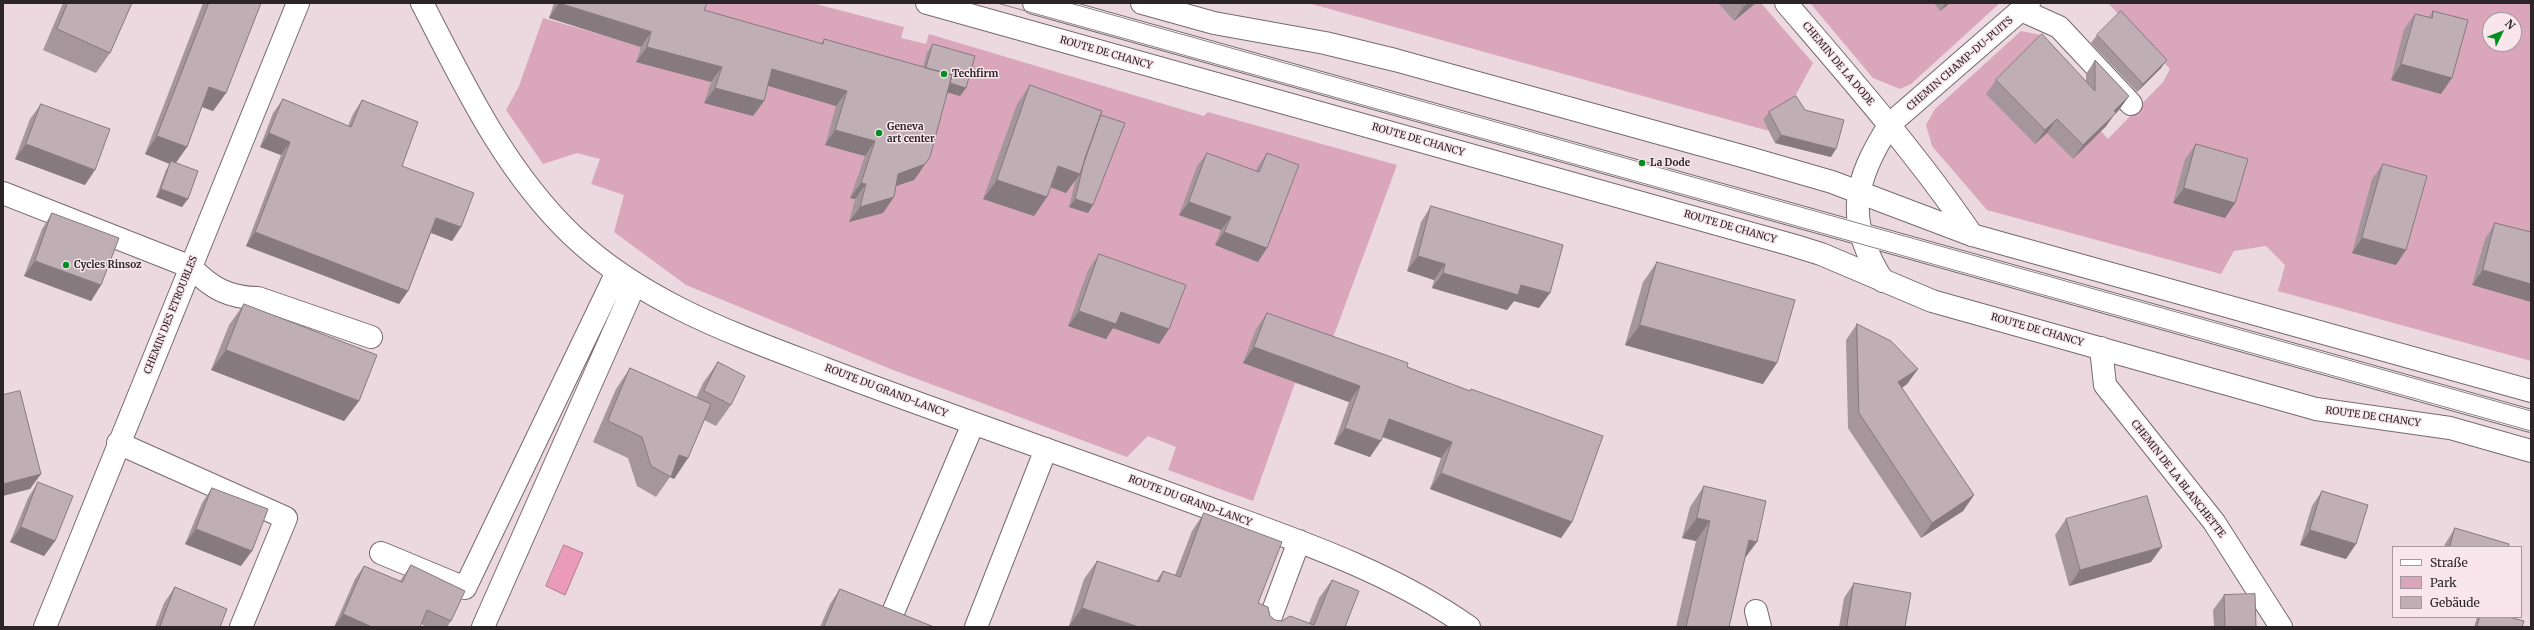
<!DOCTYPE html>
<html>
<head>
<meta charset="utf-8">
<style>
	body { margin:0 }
	#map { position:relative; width:2534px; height:630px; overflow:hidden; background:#ebd9df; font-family:Merriweather,serif }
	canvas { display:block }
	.frame { position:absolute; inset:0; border:4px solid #2b2527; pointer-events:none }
	.legend { position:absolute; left:2392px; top:546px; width:130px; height:72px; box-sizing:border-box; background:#f8e6ec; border:1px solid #a6999d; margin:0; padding:5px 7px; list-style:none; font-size:12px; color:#2b2527 }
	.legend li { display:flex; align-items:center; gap:8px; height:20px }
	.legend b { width:20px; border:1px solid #a6999d }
	.north { position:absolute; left:2482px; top:12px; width:40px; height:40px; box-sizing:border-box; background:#f8e6ec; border:1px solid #a6999d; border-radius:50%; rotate:47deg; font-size:11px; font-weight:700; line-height:16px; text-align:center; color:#2b2527 }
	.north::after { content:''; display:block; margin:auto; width:14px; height:18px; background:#018e20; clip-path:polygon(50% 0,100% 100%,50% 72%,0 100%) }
</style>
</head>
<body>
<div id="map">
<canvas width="2534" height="630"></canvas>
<div class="frame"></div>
<ul class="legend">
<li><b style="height:5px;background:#fff"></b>Straße</li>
<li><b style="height:11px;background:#daa7ba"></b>Park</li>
<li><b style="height:11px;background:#bfaeb4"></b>Gebäude</li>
</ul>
<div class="north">N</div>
</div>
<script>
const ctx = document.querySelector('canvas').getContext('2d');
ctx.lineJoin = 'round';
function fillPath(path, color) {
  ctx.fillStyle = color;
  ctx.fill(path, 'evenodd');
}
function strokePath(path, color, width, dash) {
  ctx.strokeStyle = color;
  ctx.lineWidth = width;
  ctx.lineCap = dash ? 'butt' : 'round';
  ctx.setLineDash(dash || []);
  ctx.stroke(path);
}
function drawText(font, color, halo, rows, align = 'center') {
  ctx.font = font + ' Merriweather,serif';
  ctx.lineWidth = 3;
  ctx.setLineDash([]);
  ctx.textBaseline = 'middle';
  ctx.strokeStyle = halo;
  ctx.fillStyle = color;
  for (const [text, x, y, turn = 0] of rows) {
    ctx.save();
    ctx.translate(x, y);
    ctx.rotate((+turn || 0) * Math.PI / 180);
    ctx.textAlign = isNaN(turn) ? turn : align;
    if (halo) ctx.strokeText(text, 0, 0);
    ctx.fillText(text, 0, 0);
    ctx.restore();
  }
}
fillPath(new Path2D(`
	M645,3H812L904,27L901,38L926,44L929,34L1204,116L1208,112L1397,165L1314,389L1295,383L1253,501L1168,470L1176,447L1148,436L1127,457L893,370L686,285L614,232L624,195L591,184L600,159L577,153L543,164L506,110L519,86L543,18L620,40L640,16L631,49Z
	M1308,3H1718L1734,21L1756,3H1761L1813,63L1791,104L1763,121L1769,131Z
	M1810,3H2000L1911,84L1900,89L1873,78Z
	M2108,3H2531V361L2278,291L2285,265L2266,246L2234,251L2221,274L1987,210L1932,146L1926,125L1935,109L2021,31L2041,35L2064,59L2081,100L2107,126L2101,131L2108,139L2163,82L2170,69ZM2490,20H2514V44H2490Z`), '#daa7ba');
const water = new Path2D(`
	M564,545L583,553L565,595L546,586Z`);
fillPath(water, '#ea9bba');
strokePath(water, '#b1788e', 1);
const minor = new Path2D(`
	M422,3C465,86 504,170 573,236C644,303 734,334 823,368C952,417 1082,461 1211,509C1299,541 1391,572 1469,627
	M1034,3L2531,421
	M1786,3C1851,79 1916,153 1972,235
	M2021,10L2059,27L2131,104
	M3,193L191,267C211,288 229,298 258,298L371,337
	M1883,281C1845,221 1852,183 1890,124L2029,3
	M2101,348L2105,385L2214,522L2281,627
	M118,443L286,518L241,627
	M381,553L465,588L617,272
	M894,610L973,424
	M1756,611L1760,627
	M45,627L298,3
	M483,627L635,284
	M976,627L1046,449
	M1267,627L1299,541`);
const major = new Path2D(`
	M927,3L1792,245L1821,254L1932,301L2316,409L2450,428L2531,451
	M1142,3L1214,23L1325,43L1395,60L1749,158L1832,182L1972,235L2531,391`);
strokePath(minor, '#78696e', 24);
strokePath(major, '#78696e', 24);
strokePath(minor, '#fff', 22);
strokePath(major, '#fff', 22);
strokePath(new Path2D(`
	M997,3L2531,431
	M1070,3L2531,411`), '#8c8084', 1);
fillPath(new Path2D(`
	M63,3H132L110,53L96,73L43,50Z
	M203,3H261L226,93L213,111L202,107L187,147L176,163L182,207L156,197L166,170L170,164L145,154Z
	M554,3H707L704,10L821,44L824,39L923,67L927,52L933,44L966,88L960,96L948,92L920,172L914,180L896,186L883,213L849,222L855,199L850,198L865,156L825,145L836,106L768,86L764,101L753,116L704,103L711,82L636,62L641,47L549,18Z
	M1718,3H1756L1734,21Z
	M1934,3H1950L1940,11Z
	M2433,11L2441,94L2391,80L2404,29L2415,14L2429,17Z
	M2097,35L2161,68L2137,92L2091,43Z
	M2095,60L2129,96L2119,110L2114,115L2106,126L2073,159L2047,133L2035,144L1986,94L1996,80H2086V74Z
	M1030,85L1101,115L1088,213L1069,207L1076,178L1066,193L1050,187L1047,197L1034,216L983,199L1017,104Z
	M283,99L348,126L353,114L362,100L402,166L461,227L452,241L431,233L408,291L399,304L246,246L281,155L260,147L273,113Z
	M41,104L85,185L15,159L30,119Z
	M1769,112L1831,157L1775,143L1763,120Z
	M2196,144L2235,203L2225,218L2173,203L2185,159Z
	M1207,153L1256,171L1258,166L1267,153L1258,262L1215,245L1221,230L1179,215L1197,166Z
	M2383,164L2396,265L2352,253L2372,179Z
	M1431,206L1539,308L1514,301L1507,310L1432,288L1434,280L1407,271L1421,222Z
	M52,213L101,285L91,301L24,276L42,229Z
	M2495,223L2531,232L2472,285L2485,239Z
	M1099,254L1169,329L1159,344L1113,328L1106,339L1068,326L1088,270Z
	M1657,262L1763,384L1625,345L1643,282Z
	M244,304L359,401L344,421L211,370L229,325Z
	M1267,313L1469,391L1471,389L1572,522L1561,538L1430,489L1441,458L1382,437L1370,457L1334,444L1349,402L1243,363L1256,329Z
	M1857,324L1918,369L1907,384L1902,388L1974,495L1963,511L1921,538L1848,428L1846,340Z
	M718,362L731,405L716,426L704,420L688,458L674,479L670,477L656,497L637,486L628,458L593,442L616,389L630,368L696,398L703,383Z
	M38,482L55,541L44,556L10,542L28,498Z
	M1704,486L1745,559L1729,627H1676L1696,541L1682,538L1690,507Z
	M212,488L241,566L185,544L202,503Z
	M2322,491L2346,559L2300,545L2312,506Z
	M1204,513L1258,603L1270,616L1275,620L1309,623L1319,598L1332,580L1345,627L1069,626L1084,579L1097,561L1156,581L1163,571L1175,575L1192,531Z
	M2066,519L2151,562L2069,586L2055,535Z
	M2455,528L2508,547H2444L2445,544Z
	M411,565L451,621L447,627H426L421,624L420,627H334L355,579L364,566L400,581Z
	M1854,583L1905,627H1839L1844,598Z
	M175,587L220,627H155L164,603Z
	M840,589L934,627H820L830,604Z
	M2224,595L2256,627H2214L2213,610Z
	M2477,617H2509L2522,627H2474Z`), '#a4969b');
fillPath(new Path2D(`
	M559,3L651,32L641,47L549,18Z
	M1748,3H1756L1734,21L1744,6Z
	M1946,3H1950L1940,11Z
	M647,47L722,67L711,82L636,62Z
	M2167,60L2161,68L2137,92L2143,84Z
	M2401,64L2452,78L2441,94L2391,80Z
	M772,69L847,91L836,106L762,84Z
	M924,75L966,88L960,96L918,84Z
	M209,87L226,93L213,111L197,105Z
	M715,88L764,101L753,116L704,103Z
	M2129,96L2119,110L2114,115L2106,126L2073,159L2083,145L2114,111Z
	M2057,119L2047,133L2035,144L2045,130Z
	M835,130L875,141L865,156L825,145Z
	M269,133L290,142L281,155L260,147Z
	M1781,135L1836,149L1831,157L1775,143Z
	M157,136L187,147L174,165L171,161L170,164L145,154Z
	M26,144L95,170L85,185L15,159Z
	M930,157L914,180L887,189L898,174Z
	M1058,166L1080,174L1066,193L1045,185Z
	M997,180L1047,197L1034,216L983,199Z
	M861,183L866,184L855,199L850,198Z
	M2184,188L2235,203L2225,218L2173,203Z
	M161,189L188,199L182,207L156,197Z
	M894,197L883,213L849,222L860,207Z
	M1075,199L1093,205L1088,213L1069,207Z
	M1189,202L1231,217L1221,230L1179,215Z
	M436,218L461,227L452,241L427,231Z
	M255,232L408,291L399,304L246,246Z
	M1224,232L1267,248L1258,262L1215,245Z
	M2362,238L2406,250L2396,265L2352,253Z
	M1418,256L1445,264L1434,280L1407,271Z
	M35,261L101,285L91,301L24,276Z
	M2483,270L2531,284V302L2472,285Z
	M1443,273L1521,285L1550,293L1539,308L1514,301L1507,310L1432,288Z
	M1079,311L1121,312L1169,329L1159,344L1113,328L1106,339L1068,326Z
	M1640,325L1777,363L1763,384L1625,345Z
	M1254,347L1360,386L1349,402L1243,363Z
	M226,350L359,401L344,421L211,370Z
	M1918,369L1907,384L1888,397L1898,382Z
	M1389,419L1452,442L1441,458L1378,435Z
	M1345,428L1381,441L1370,457L1334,444Z
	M679,455L688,458L674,479L670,477Z
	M1441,473L1572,522L1561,538L1430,489Z
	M41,474L30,489L3,496V484Z
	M1974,495L1963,511L1921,538L1932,523Z
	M1697,518L1710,521L1696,541L1682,538Z
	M21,527L55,541L44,556L10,542Z
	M196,529L252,551L241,566L185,544Z
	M2310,530L2356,544L2346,559L2300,545Z
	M1749,540L1757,542L1742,562Z
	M2162,547L2151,562L2069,586L2080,570Z
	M1082,608L1139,627H1071L1069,626Z
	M343,614L372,627H334Z`), '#867a7e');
const building = new Path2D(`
	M68,3H132L110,53L57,29Z
	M209,3H261L226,93L209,87L187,147L157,136Z
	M559,3H707L704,10L823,44L824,39L952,75L930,157L925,164L898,174L894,197L860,207L866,184L861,183L875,141L835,130L847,91L772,69L764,101L715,88L722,67L647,47L651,32Z
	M1742,3H1748L1744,6Z
	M2121,11L2167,60L2143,84L2097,35Z
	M2433,11L2468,20L2452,78L2401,64L2415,14L2432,18Z
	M2042,34L2095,91V60L2129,96L2114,111L2116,113L2083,145L2057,119L2045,130L1996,80Z
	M933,44L975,56L966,88L950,83L952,75L926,68Z
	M1030,85L1102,111L1080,174L1058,166L1047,197L997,180Z
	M1796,96L1805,110L1844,120L1836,149L1781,135L1769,112Z
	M283,99L351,127L362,100L418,122L402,166L474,193L461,227L436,218L408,291L255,232L290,142L269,133Z
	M41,104L110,129L95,170L26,144Z
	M1101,115L1125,123L1093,205L1075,199L1085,158Z
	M2196,144L2248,159L2235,203L2184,188Z
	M1207,153L1259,172L1267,153L1299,165L1267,248L1224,232L1231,217L1189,202Z
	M171,161L198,171L188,199L161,189Z
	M2383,164L2427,176L2406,250L2362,238Z
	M1431,206L1563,245L1550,293L1521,285L1518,295L1443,273L1445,264L1418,256Z
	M52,213L119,238L101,285L35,261Z
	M2495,223L2531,232V284L2483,270Z
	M1099,254L1186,285L1169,329L1121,312L1116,324L1079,311Z
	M1657,262L1795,300L1777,363L1640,325Z
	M244,304L377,355L359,401L226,350Z
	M1267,313L1408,363L1407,367L1470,391L1471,389L1603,436L1572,522L1441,473L1452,442L1389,419L1381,441L1345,428L1360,386L1254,347Z
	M1857,324L1891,341L1918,369L1898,382L1974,495L1932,523L1859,413Z
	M718,362L745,376L731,405L704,391Z
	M630,368L711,404L688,458L679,455L671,477L651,466L642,437L608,421Z
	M20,391L41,474L3,484V395Z
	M38,482L73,496L55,541L21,527Z
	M1704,486L1766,501L1757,542L1749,540L1729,627H1686L1710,521L1697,518Z
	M212,488L268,509L252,551L196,529Z
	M2322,491L2368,505L2356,544L2310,530Z
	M2147,496L2162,547L2080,570L2066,519Z
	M1204,513L1282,542L1258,603L1268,607L1270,616L1275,620L1282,621L1290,616L1314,625L1332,580L1359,591L1345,627H1139L1082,608L1097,561L1159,582L1163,571L1180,577Z
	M2455,528L2509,544L2508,547H2450Z
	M411,565L465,591L451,621L427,610L420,627H372L343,614L364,566L402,582Z
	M1854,583L1911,593L1905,627H1852L1847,626Z
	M175,587L227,609L220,627H160Z
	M840,589L934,627H824Z
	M2255,594L2256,627H2225L2224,595Z
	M2480,617H2509L2524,621L2522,627H2477Z`);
fillPath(building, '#bfaeb4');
strokePath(building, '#867a7e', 1);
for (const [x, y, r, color] of [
	[944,74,4,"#018e20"],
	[879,133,4,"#018e20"],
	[1642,163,4,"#018e20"],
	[66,265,4,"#018e20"]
]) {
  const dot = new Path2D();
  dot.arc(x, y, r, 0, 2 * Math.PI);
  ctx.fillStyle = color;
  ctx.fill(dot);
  strokePath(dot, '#f8e6ec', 1.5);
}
drawText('10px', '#2b2527', '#f8e6ec', [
	["ROUTE DE CHANCY",1106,53,16],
	["CHEMIN DE LA DODE",1838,64,50],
	["CHEMIN CHAMP-DU-PUITS",1960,64,-41],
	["ROUTE DE CHANCY",1418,140,16],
	["ROUTE DE CHANCY",1730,227,16],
	["CHEMIN DES ETROUBLES",171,315,-68],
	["ROUTE DE CHANCY",2037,330,16],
	["ROUTE DU GRAND-LANCY",886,391,21],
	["ROUTE DE CHANCY",2373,417,8],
	["CHEMIN DE LA BLANCHETTE",2178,479,52],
	["ROUTE DU GRAND-LANCY",1190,501,20]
]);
drawText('bold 10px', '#2b2527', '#f8e6ec', [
	["Techfirm",952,74],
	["Geneva",887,127],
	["art center",887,139],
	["La Dode",1650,163],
	["Cycles Rinsoz",74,265]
], 'left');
</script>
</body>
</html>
